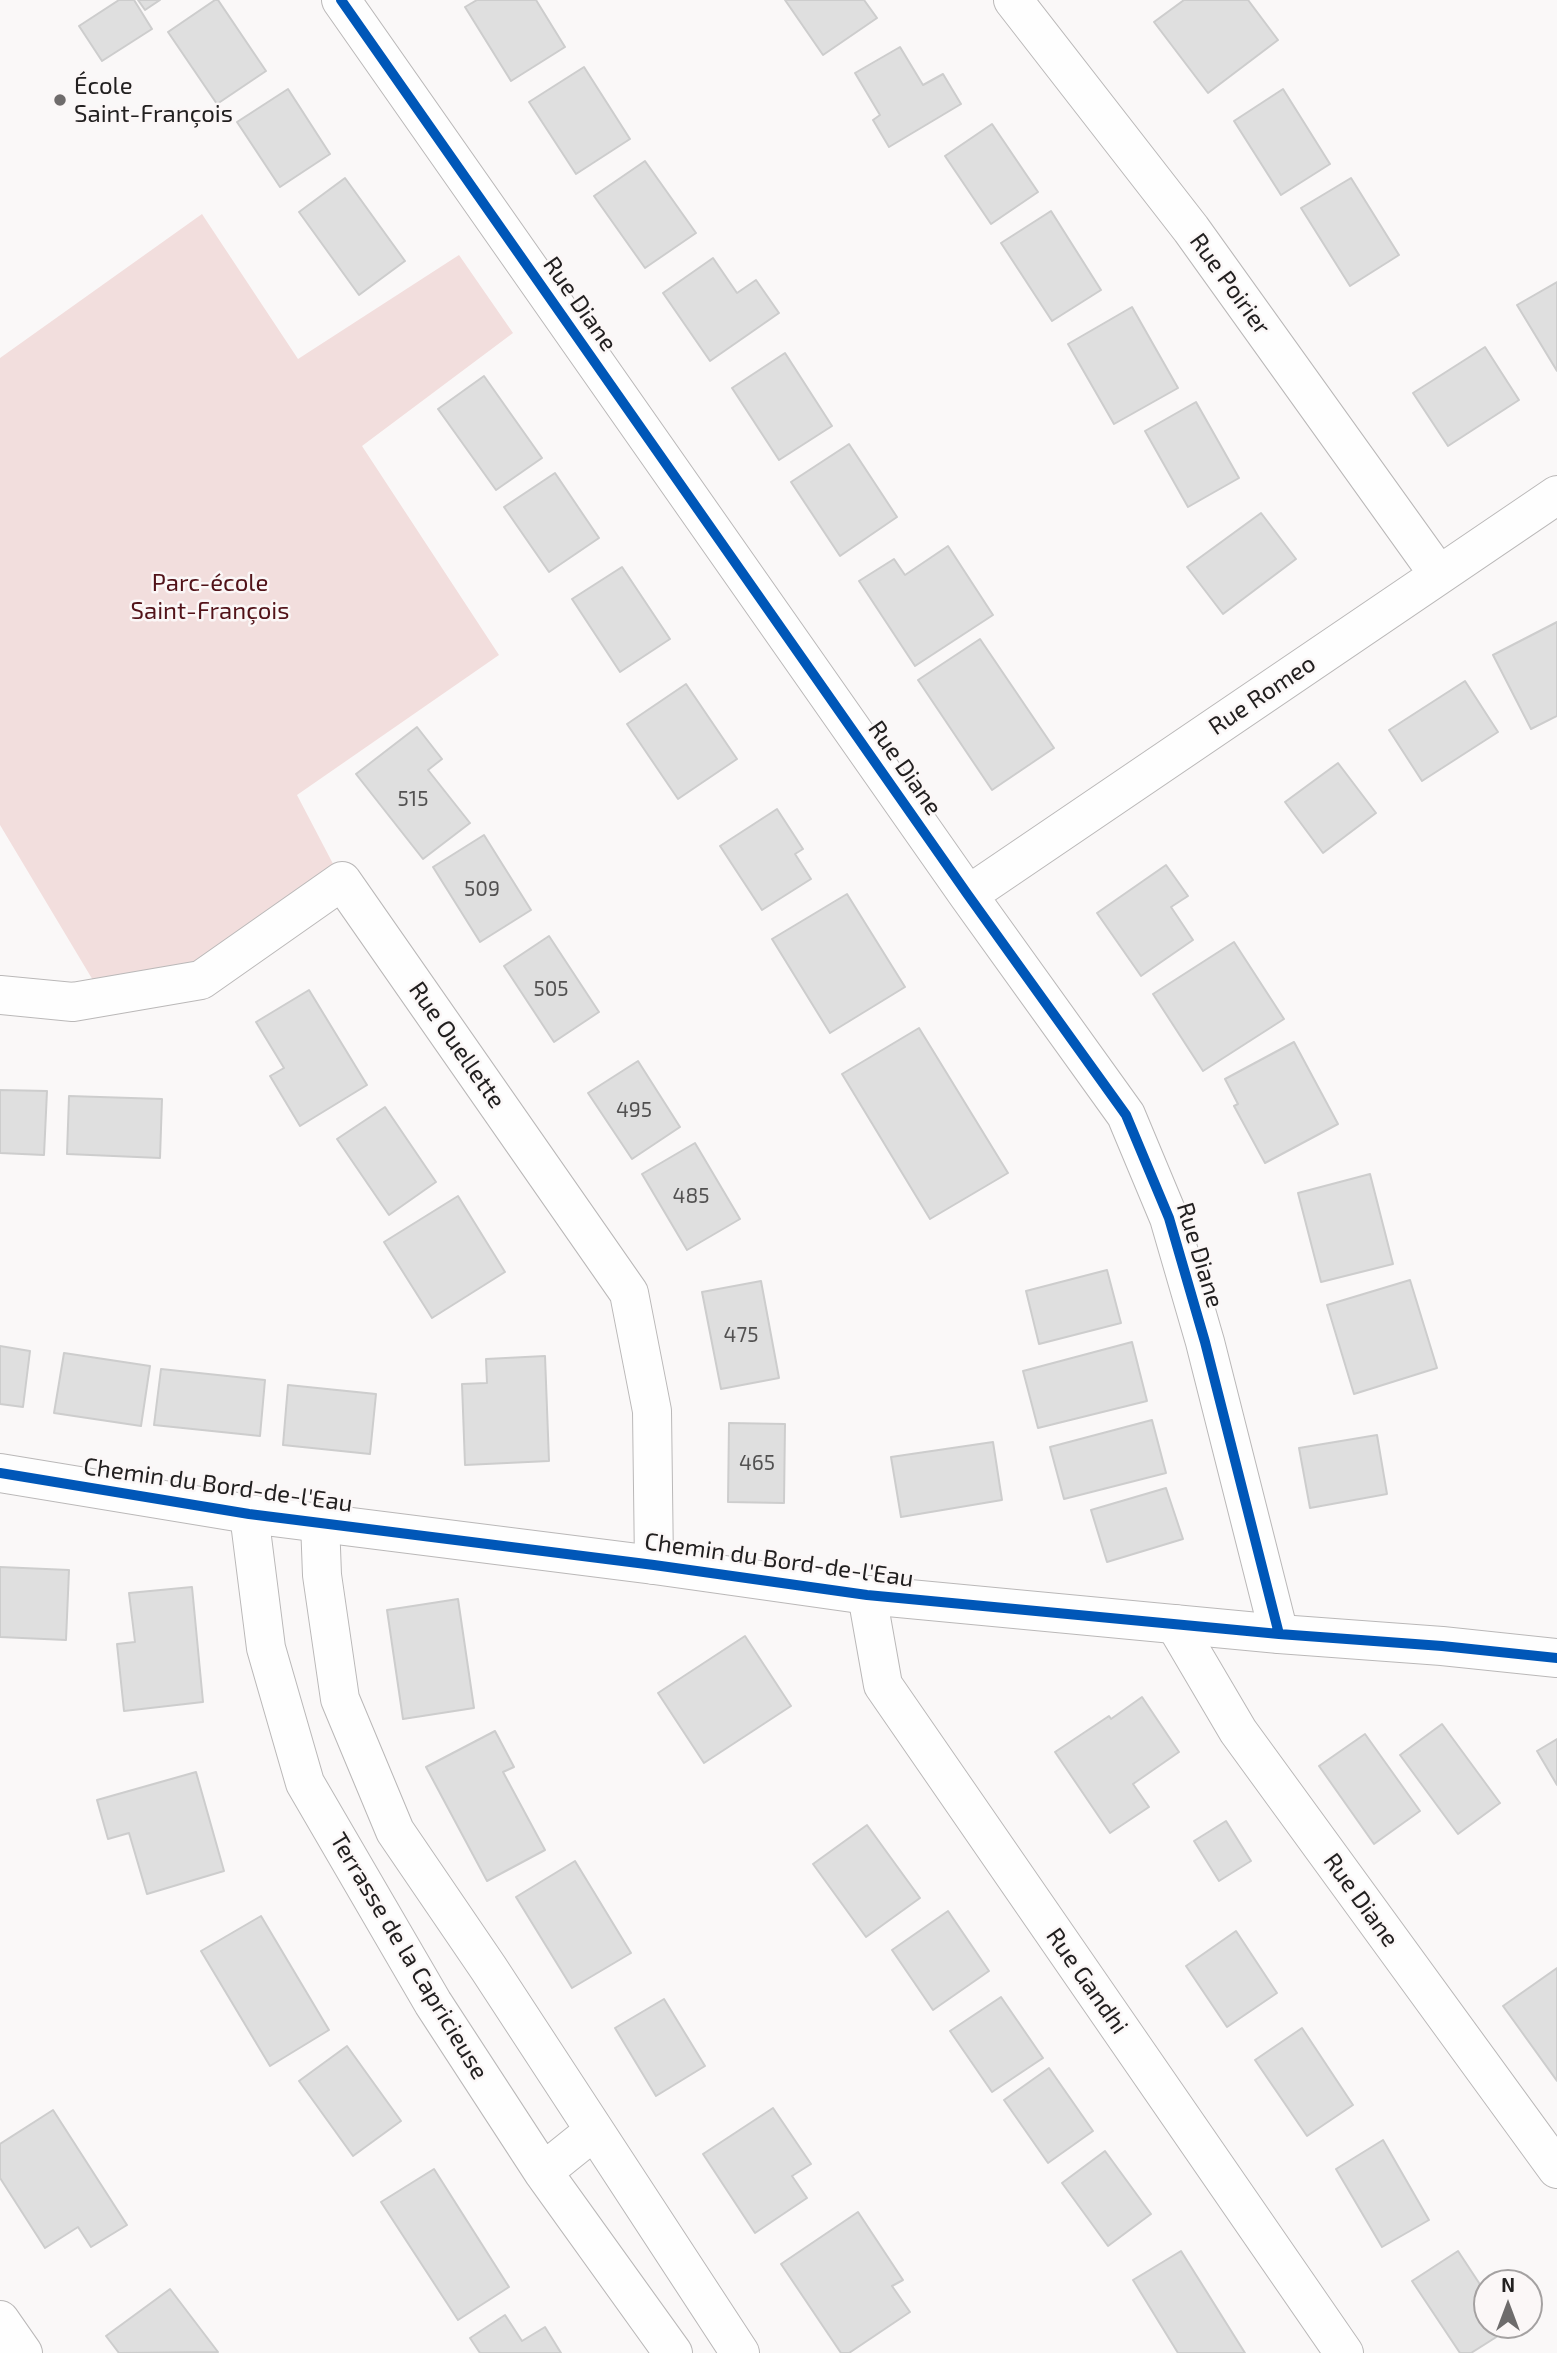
<!DOCTYPE html>
<html>
<head>
<meta charset="utf-8">
<style>
	body { margin:0 }
	#map { position:relative; width:1557px; height:2353px; overflow:hidden; background:#faf8f8; font-family:"Exo 2",sans-serif }
	canvas { display:block }
	.north { position:absolute; left:1473px; top:2269px; width:70px; height:70px; box-sizing:border-box; background:#fbf7f7; border:2px solid #a4a1a1; border-radius:50%; rotate:0deg; font-size:19px; font-weight:700; line-height:28px; text-align:center; color:#222020 }
	.north::after { content:''; display:block; margin:auto; width:24px; height:32px; background:#6e6c6c; clip-path:polygon(50% 0,100% 100%,50% 72%,0 100%) }
</style>
</head>
<body>
<div id="map">
<canvas width="1557" height="2353"></canvas>
<div class="north">N</div>
</div>
<script>
const ctx = document.querySelector('canvas').getContext('2d');
ctx.lineJoin = 'round';
function fillPath(path, color) {
  ctx.fillStyle = color;
  ctx.fill(path, 'evenodd');
}
function strokePath(path, color, width, dash) {
  ctx.strokeStyle = color;
  ctx.lineWidth = width;
  ctx.lineCap = dash ? 'butt' : 'round';
  ctx.setLineDash(dash || []);
  ctx.stroke(path);
}
function drawText(font, color, halo, rows, align = 'center') {
  ctx.font = font + ' "Exo 2",sans-serif';
  ctx.lineWidth = 5;
  ctx.setLineDash([]);
  ctx.textBaseline = 'middle';
  ctx.strokeStyle = halo;
  ctx.fillStyle = color;
  for (const [text, x, y, turn = 0] of rows) {
    ctx.save();
    ctx.translate(x, y);
    ctx.rotate((+turn || 0) * Math.PI / 180);
    ctx.textAlign = isNaN(turn) ? turn : align;
    if (halo) ctx.strokeText(text, 0, 0);
    ctx.fillText(text, 0, 0);
    ctx.restore();
  }
}
fillPath(new Path2D(`
	M202,214L298,359L459,255L513,333L362,446L499,655L297,795L342,881L201,980L103,997L0,825V358Z`), '#f2dedd');
const building = new Path2D(`
	M119,0H134L152,29L102,61L79,26Z
	M138,0H160L145,10Z
	M215,0H218L266,71L217,104L168,32Z
	M477,0H536L565,47L511,81L465,7Z
	M785,0H864L877,18L823,55Z
	M1184,0H1248L1278,40L1208,93L1154,22Z
	M900,47L923,85L943,74L961,104L889,147L873,120L880,115L855,73Z
	M584,67L630,139L576,174L529,102Z
	M288,89L330,154L280,187L237,122Z
	M1283,89L1330,164L1281,195L1234,121Z
	M992,124L1038,192L991,224L945,156Z
	M645,161L696,233L645,268L594,196Z
	M345,178L405,261L359,295L299,212Z
	M1351,178L1399,255L1350,286L1301,208Z
	M1051,211L1101,290L1052,321L1001,243Z
	M713,258L737,293L756,280L779,313L710,361L663,293Z
	M1557,282V371L1517,305Z
	M1132,307L1178,388L1114,424L1068,344Z
	M1485,347L1519,400L1448,446L1413,393Z
	M785,353L832,426L779,460L732,388Z
	M484,376L542,458L496,490L438,409Z
	M1196,402L1239,478L1188,507L1145,431Z
	M849,444L897,517L840,556L791,482Z
	M555,473L599,538L549,572L504,507Z
	M1261,513L1296,559L1223,614L1187,567Z
	M948,546L993,615L915,666L859,581L894,559L905,575Z
	M622,567L670,639L620,672L572,599Z
	M1557,622V716L1531,729L1493,655Z
	M980,639L1054,748L992,790L918,680Z
	M1465,681L1498,732L1422,781L1389,730Z
	M686,684L737,759L678,799L627,724Z
	M417,727L442,759L428,770L470,823L423,859L356,774Z
	M1338,763L1376,813L1323,853L1285,802Z
	M777,809L803,849L795,854L811,879L762,910L720,846Z
	M484,835L531,910L480,942L433,867Z
	M1166,865L1188,896L1171,907L1193,940L1141,976L1097,913Z
	M847,894L905,987L830,1033L772,939Z
	M549,936L599,1012L554,1042L504,966Z
	M1234,942L1284,1019L1203,1071L1153,994Z
	M309,990L367,1085L300,1126L270,1076L284,1068L256,1022Z
	M919,1028L1008,1173L930,1219L842,1074Z
	M1294,1042L1338,1124L1265,1163L1234,1106L1238,1104L1225,1079Z
	M638,1061L680,1127L632,1159L588,1093Z
	M0,1090L47,1091L44,1155L0,1153Z
	M69,1096L162,1099L160,1158L67,1154Z
	M385,1107L436,1182L389,1215L337,1139Z
	M695,1143L740,1219L687,1250L642,1174Z
	M1370,1174L1393,1264L1321,1282L1298,1193Z
	M458,1196L505,1272L432,1318L384,1242Z
	M1107,1270L1121,1323L1039,1344L1026,1291Z
	M1410,1280L1437,1368L1354,1394L1327,1305Z
	M761,1281L779,1378L721,1389L702,1292Z
	M1132,1342L1147,1401L1038,1428L1023,1371Z
	M0,1346L30,1351L23,1407L0,1404Z
	M64,1353L150,1366L141,1426L54,1413Z
	M545,1356L549,1461L465,1465L462,1384L487,1383L486,1359Z
	M161,1369L265,1380L260,1436L154,1425Z
	M288,1385L376,1394L370,1454L283,1445Z
	M1152,1420L1166,1473L1064,1499L1050,1447Z
	M729,1423L785,1424L784,1503L728,1502Z
	M1377,1435L1387,1494L1310,1508L1299,1448Z
	M993,1442L1002,1500L901,1517L891,1457Z
	M1166,1488L1183,1539L1107,1562L1091,1510Z
	M0,1567L69,1570L66,1640L0,1637Z
	M192,1587L203,1702L124,1711L117,1644L135,1642L129,1593Z
	M458,1599L474,1708L403,1719L387,1610Z
	M745,1636L791,1706L704,1763L658,1693Z
	M1142,1697L1179,1752L1133,1784L1149,1807L1110,1833L1055,1752L1109,1716L1111,1719Z
	M1442,1724L1500,1803L1458,1834L1400,1755Z
	M495,1731L514,1767L503,1772L545,1850L487,1881L426,1767Z
	M1365,1734L1420,1811L1374,1844L1319,1766Z
	M1557,1739V1785L1537,1751Z
	M196,1772L224,1871L147,1894L129,1833L108,1839L97,1800Z
	M1226,1821L1251,1861L1219,1881L1194,1841Z
	M867,1825L920,1898L866,1937L813,1864Z
	M575,1861L631,1953L572,1988L516,1897Z
	M948,1911L989,1971L933,2010L892,1950Z
	M261,1916L329,2030L270,2066L201,1951Z
	M1236,1931L1277,1993L1227,2027L1186,1966Z
	M1557,1968V2081L1503,2006Z
	M1001,1997L1043,2058L992,2092L950,2031Z
	M664,1999L705,2066L656,2096L615,2028Z
	M1302,2028L1353,2105L1307,2136L1255,2060Z
	M347,2046L401,2121L353,2156L299,2081Z
	M1049,2068L1093,2131L1048,2163L1004,2100Z
	M773,2108L811,2164L792,2176L807,2198L755,2233L703,2154Z
	M53,2110L127,2225L91,2247L78,2227L45,2248L0,2178V2144Z
	M1383,2140L1429,2220L1382,2247L1336,2169Z
	M1105,2151L1151,2214L1108,2246L1062,2183Z
	M434,2169L509,2287L458,2320L381,2202Z
	M858,2212L903,2280L892,2286L910,2312L849,2353H841L781,2264Z
	M1181,2251L1245,2353H1178L1133,2280Z
	M1458,2251L1487,2295V2325H1507L1509,2329L1471,2353H1460L1412,2281Z
	M170,2289L218,2352L119,2353L106,2336Z
	M505,2315L522,2341L545,2327L561,2353H480L470,2338Z`);
fillPath(building, '#dfdfdf');
strokePath(building, '#cdcdcd', 2);
const street = new Path2D(`
	M341,0L968,895L1126,1115L1169,1218L1205,1342L1279,1634
	M1013,0L1191,229L1439,575
	M968,895L1557,495
	M0,995L73,1002L201,980L342,881L629,1293L652,1411L654,1565
	M249,1514L266,1648L305,1783L433,2003L543,2172L673,2353
	M320,1522L322,1575L340,1699L395,1831L489,1969L740,2353
	M867,1595L883,1685L1344,2353
	M1175,1624L1238,1731L1557,2169
	M543,2172L594,2131
	M0,2320L23,2353`);
const secondary = new Path2D(`
	M0,1473L249,1514L654,1565L867,1595L1279,1634L1442,1646L1557,1658`);
strokePath(street, '#bab8b8', 40);
strokePath(secondary, '#bab8b8', 40);
strokePath(street, '#fefefe', 38);
strokePath(secondary, '#fefefe', 38);
strokePath(new Path2D(`
	M341,0L968,895L1126,1115L1169,1218L1205,1342L1279,1634
	M0,1473L249,1514L654,1565L867,1595L1279,1634L1442,1646L1557,1658`), '#0057b8', 10);
for (const [x, y, r, color] of [
	[60,100,7,"#6e6c6c"]
]) {
  const dot = new Path2D();
  dot.arc(x, y, r, 0, 2 * Math.PI);
  ctx.fillStyle = color;
  ctx.fill(dot);
  strokePath(dot, '#fbf7f7', 2.5);
}
drawText('21px', '#525151', null, [
	["515",413,799],
	["509",482,889],
	["505",551,989],
	["495",634,1110],
	["485",691,1196],
	["475",741,1335],
	["465",757,1463]
]);
drawText('24px', '#222020', '#fbf7f7', [
	["École",74,86],
	["Saint-François",74,114]
], 'left');
drawText('24px', '#222020', '#fbf7f7', [
	["Rue Poirier",1230,284,54],
	["Rue Diane",580,304,55],
	["Rue Romeo",1262,695,-34],
	["Rue Diane",905,768,55],
	["Rue Ouellette",457,1045,55],
	["Rue Diane",1200,1255,73],
	["Chemin du Bord-de-l'Eau",218,1485,8],
	["Chemin du Bord-de-l'Eau",779,1560,8],
	["Rue Diane",1361,1900,54],
	["Terrasse de la Capricieuse",409,1956,59],
	["Rue Gandhi",1087,1981,55]
]);
drawText('24px', '#521319', '#fbf7f7', [
	["Parc-école",210,583],
	["Saint-François",210,611]
]);
</script>
</body>
</html>
